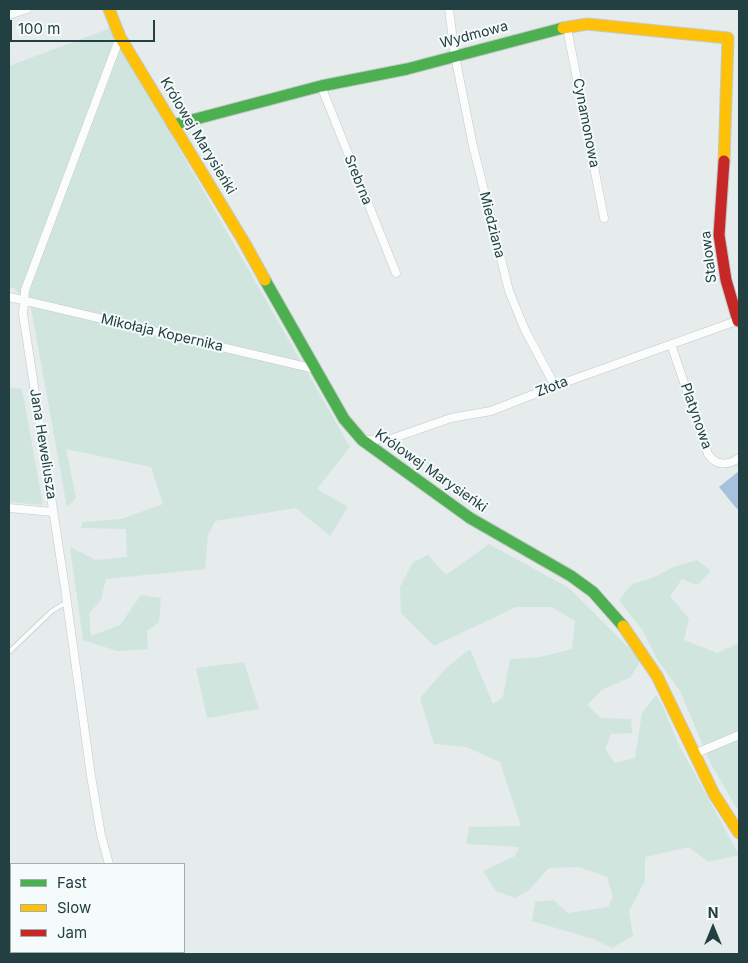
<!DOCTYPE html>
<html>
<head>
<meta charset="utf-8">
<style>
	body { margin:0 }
	#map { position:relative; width:748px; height:963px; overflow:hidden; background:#e6eceb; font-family:Inter,sans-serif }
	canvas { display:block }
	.frame { position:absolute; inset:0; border:10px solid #223f41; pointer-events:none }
	.legend { position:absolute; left:10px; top:863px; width:175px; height:90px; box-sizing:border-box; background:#f5fafa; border:1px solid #a1afb0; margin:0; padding:6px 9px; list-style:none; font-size:15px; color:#223f41 }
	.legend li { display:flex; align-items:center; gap:10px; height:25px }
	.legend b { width:25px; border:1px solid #a1afb0 }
	.north { position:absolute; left:688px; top:903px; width:50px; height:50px; -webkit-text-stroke:4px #f5fafa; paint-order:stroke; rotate:0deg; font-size:14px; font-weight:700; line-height:20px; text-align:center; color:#223f41 }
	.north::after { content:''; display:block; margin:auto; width:18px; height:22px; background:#223f41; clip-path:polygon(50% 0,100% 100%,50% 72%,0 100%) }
	.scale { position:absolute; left:10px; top:20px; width:145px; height:22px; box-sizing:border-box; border:2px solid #223f41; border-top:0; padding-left:6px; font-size:15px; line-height:18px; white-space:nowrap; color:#223f41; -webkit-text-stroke:4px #f5fafa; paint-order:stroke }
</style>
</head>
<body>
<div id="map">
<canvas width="748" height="963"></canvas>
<div class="frame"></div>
<ul class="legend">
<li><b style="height:6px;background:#4caf50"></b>Fast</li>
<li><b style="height:6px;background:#ffc107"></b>Slow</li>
<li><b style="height:6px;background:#c62828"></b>Jam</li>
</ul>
<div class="north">N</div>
<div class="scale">100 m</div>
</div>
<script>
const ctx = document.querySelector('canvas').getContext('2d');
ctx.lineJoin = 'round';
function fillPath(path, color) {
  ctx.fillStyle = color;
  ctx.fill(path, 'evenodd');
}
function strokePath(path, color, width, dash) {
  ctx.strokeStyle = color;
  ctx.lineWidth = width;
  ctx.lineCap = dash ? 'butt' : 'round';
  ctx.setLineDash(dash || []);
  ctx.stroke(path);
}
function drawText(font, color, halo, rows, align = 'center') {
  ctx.font = font + ' Inter,sans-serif';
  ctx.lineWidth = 4;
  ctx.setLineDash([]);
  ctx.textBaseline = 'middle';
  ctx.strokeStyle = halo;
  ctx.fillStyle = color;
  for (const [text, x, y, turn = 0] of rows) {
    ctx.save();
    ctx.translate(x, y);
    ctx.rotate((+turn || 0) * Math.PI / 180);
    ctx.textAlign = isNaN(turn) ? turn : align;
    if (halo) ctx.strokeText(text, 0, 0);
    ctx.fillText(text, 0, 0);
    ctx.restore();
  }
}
fillPath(new Path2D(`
	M116,26L172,136L350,447L317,489L348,507L330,536L296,508L215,521L208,535L205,569L106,579L101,600L89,614L91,636L120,625L141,595L161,598L159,622L147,631L148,649L117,651L83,640L70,547L96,560L127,557L126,529L81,528L83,522L121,519L163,504L151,467L66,449L76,498L67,507L31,308L14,288L9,287V66Z
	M9,387L22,389L43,505L9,502Z
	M489,544L569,588L641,660L631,677L602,690L587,705L601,718L631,719L632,733L611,734L605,749L615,763L635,758L642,713L656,695L663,707L678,743L739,855L708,862L689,847L645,857V881L629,911L633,936L612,948L593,939L532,921L535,902L553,900L568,913L608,907L613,897L607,877L579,867L549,868L529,890L515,898L496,891L483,871L515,856L519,847L466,844L469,827L521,826L500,762L466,747L434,744L420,698L447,667L470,649L493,704L503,697L510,659L540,657L572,649L575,621L552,607H516L434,646L401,613L400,587L413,562L428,555L446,575Z
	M697,560L711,571L697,585L682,579L670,596L689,619L684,640L717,653L739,643V809H737L711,764L680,691L657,659L643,631L619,600L632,584L652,578L676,566Z
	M244,662L259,709L207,718L196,668Z`), '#cfe5de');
fillPath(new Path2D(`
	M739,471V507L737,509L719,487Z`), '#a6c1dc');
const lane = new Path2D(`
	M9,652L52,611L67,602`);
const street = new Path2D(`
	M449,9L455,56L473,146L509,291L525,330L555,386
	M9,15L27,9
	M567,28L604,218
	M321,86L396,273
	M9,297L315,369
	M671,344L708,454C716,466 727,466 739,458
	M362,440L391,439L451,418L491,411L555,386L739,320
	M9,508L53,512
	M694,754L739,735
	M109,864L101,835L91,776L65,588L23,314L25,290L120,37
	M141,952L142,954`);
const fast = new Path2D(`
	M173,125L321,86L407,69L563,28
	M265,280L344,419L362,440L470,518L571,576L593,592L623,626`);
const slow = new Path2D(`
	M109,9L120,37L244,242L265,280
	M563,28L587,24L728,38L724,161
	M623,626L657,676L714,794L739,833`);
const jam = new Path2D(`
	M724,161L719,235L726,280L738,321`);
strokePath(lane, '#c3c9c8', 5.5);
strokePath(street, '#c3c9c8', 9);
strokePath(fast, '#c2cac9', 13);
strokePath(slow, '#c2cac9', 13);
strokePath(jam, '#c2cac9', 13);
strokePath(new Path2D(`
	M42,954L45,952`), '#c2cbcb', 2, [2.5, 4]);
strokePath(lane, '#fbfcfc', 4);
strokePath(street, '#fbfcfc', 8);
strokePath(fast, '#4caf50', 11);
strokePath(slow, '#ffc107', 11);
strokePath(jam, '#c62828', 11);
drawText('14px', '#223f41', '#f5fafa', [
	["Wydmowa",474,35,-15],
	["Cynamonowa",586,123,79],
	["Królowej Marysieńki",198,136,59],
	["Srebrna",358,180,68],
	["Miedziana",492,225,76],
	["Stalowa",709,257,-97],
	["Mikołaja Kopernika",162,333,13],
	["Złota",552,387,-21],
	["Platynowa",696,416,71],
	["Jana Heweliusza",43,444,81],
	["Królowej Marysieńki",431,471,35]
]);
</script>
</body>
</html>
